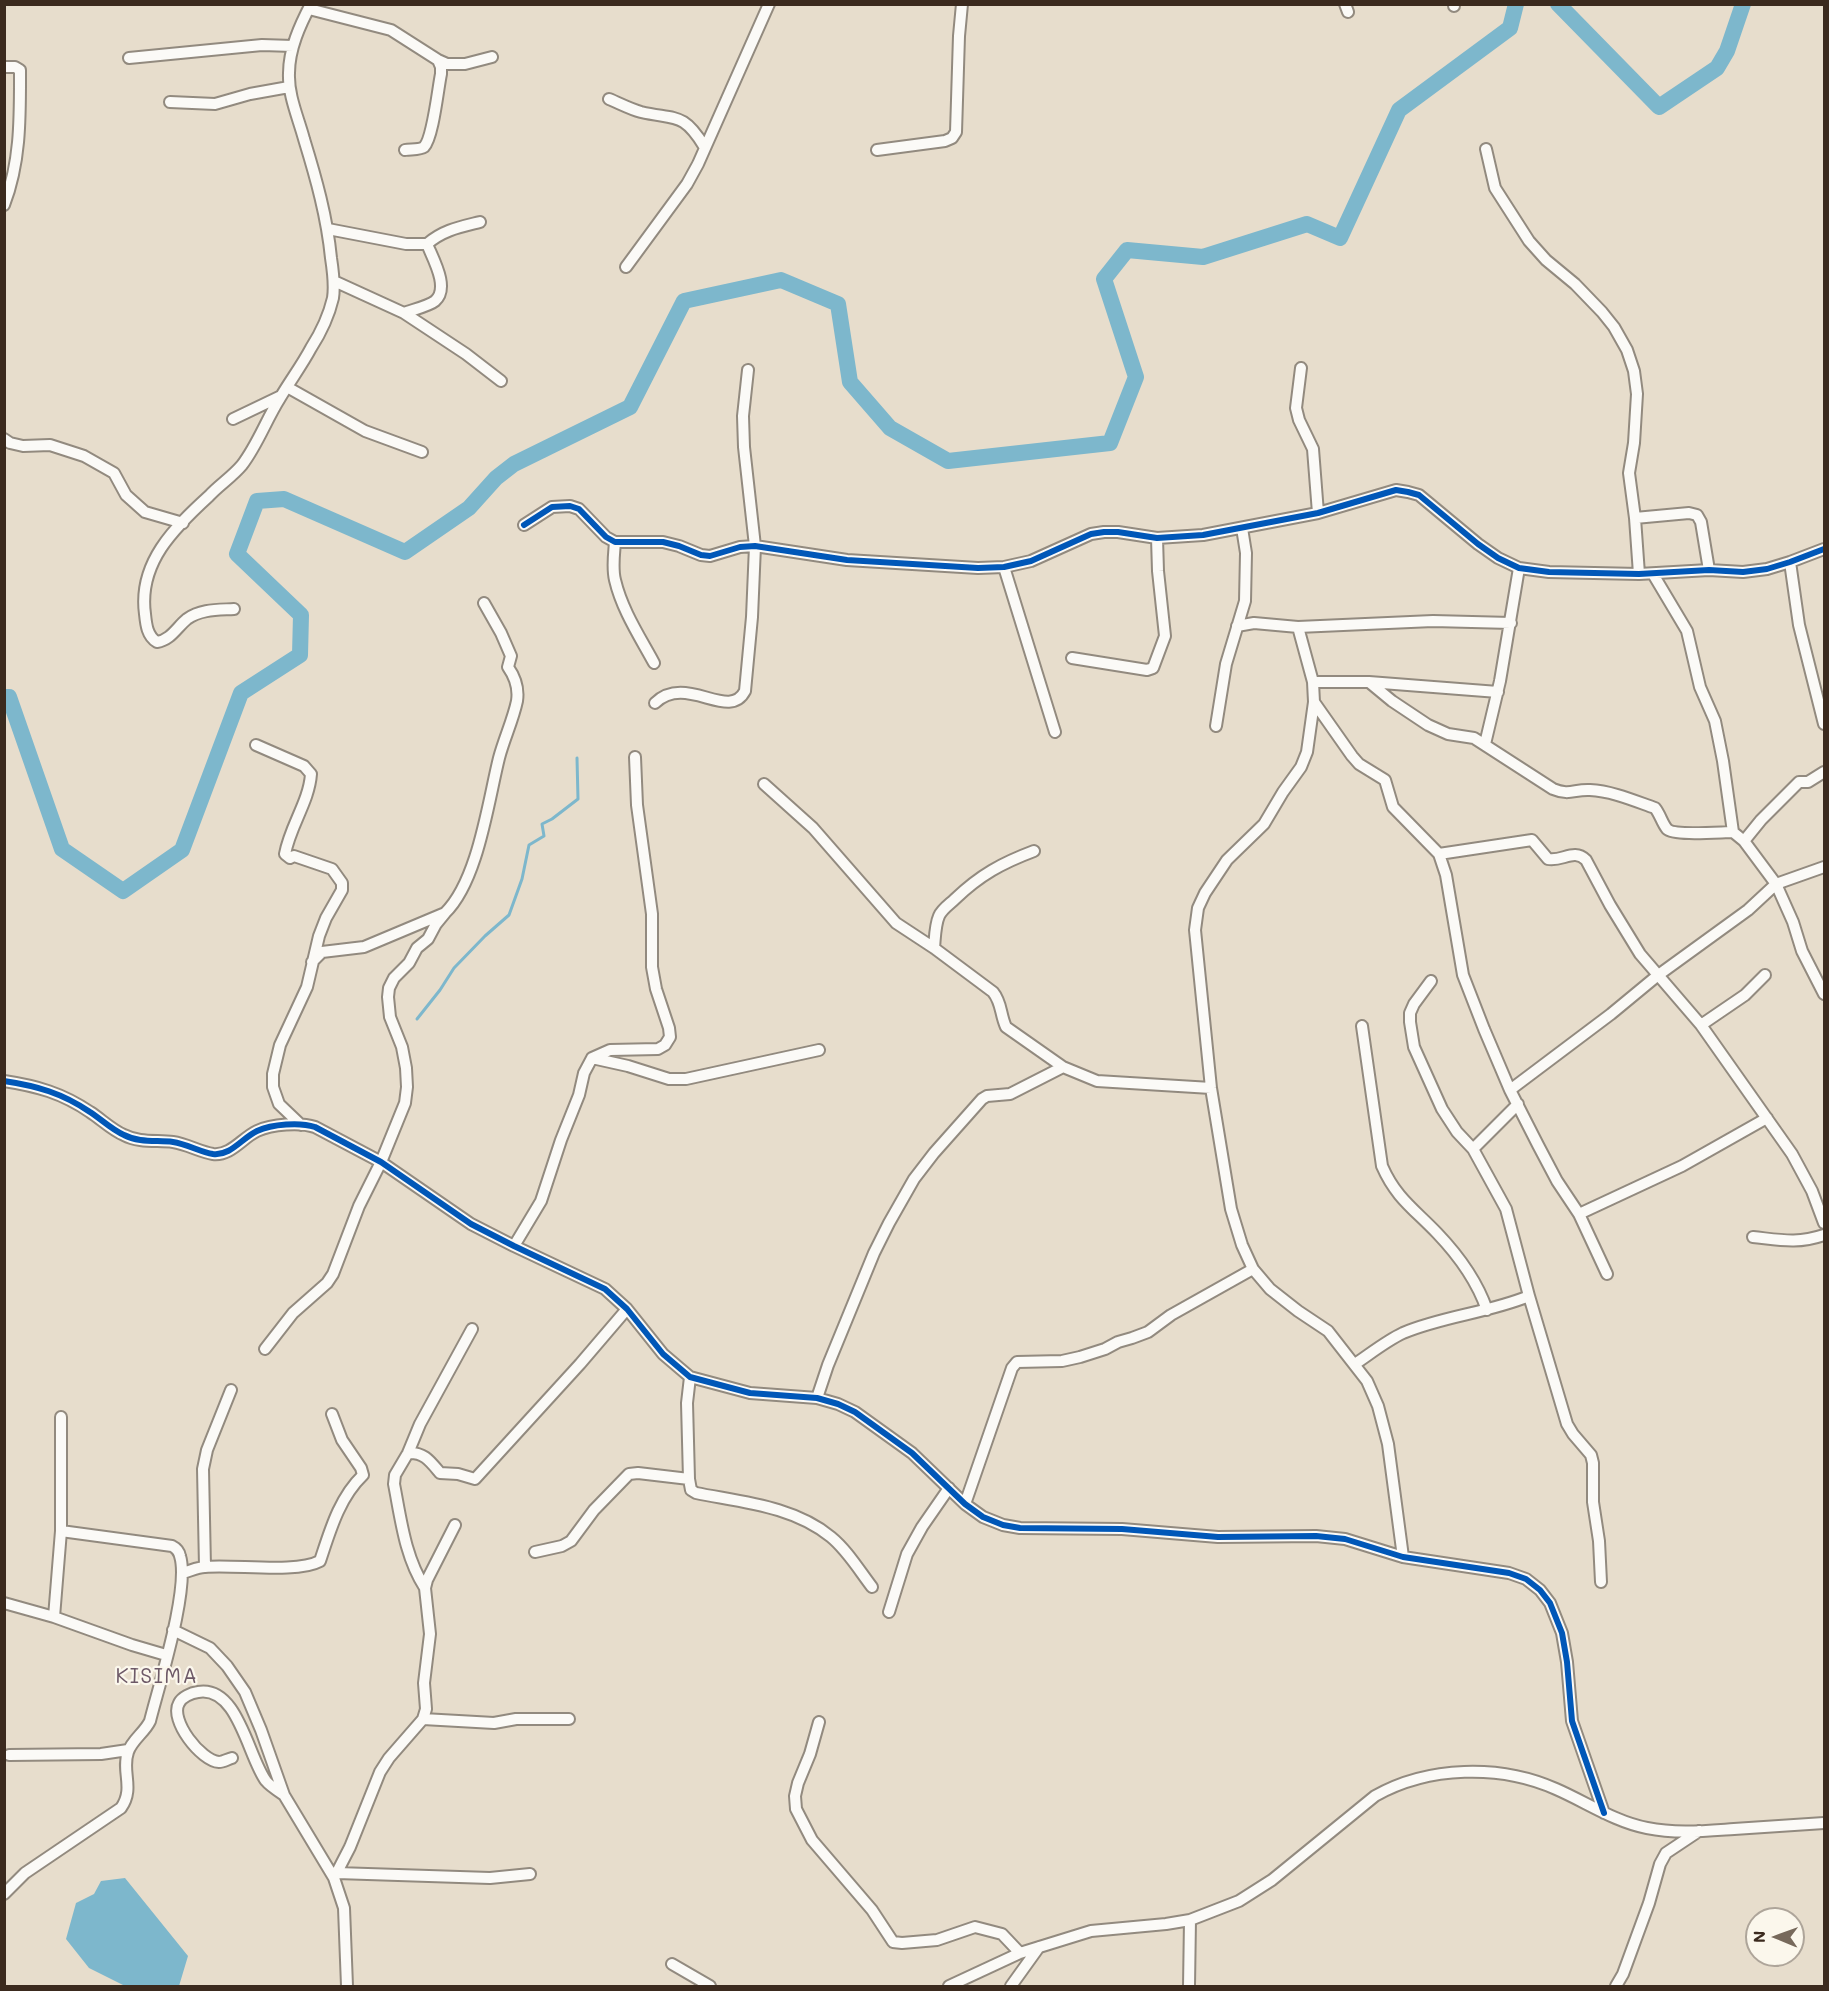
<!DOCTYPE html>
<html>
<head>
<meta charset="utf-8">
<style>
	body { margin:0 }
	#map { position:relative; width:1829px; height:1991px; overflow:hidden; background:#e7ddcc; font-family:Mali,sans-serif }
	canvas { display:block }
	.frame { position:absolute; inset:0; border:6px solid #3b2a1e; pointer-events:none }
	.north { position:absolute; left:1745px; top:1907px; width:60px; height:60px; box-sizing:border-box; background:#fbf7ec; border:2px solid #aea59a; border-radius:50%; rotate:271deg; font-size:16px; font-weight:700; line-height:24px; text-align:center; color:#3b2a1e }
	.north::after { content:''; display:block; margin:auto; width:21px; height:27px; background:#77695b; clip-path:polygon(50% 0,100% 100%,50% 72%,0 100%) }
</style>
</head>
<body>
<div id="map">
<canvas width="1829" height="1991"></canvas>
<div class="frame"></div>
<div class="north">N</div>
</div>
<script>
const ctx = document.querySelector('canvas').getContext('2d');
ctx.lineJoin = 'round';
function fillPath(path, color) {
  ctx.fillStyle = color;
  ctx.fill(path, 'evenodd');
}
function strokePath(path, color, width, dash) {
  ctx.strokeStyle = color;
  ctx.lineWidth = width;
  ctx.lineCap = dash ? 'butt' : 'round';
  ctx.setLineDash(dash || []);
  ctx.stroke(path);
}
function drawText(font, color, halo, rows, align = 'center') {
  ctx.font = font + ' Mali,sans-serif';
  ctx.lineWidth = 4.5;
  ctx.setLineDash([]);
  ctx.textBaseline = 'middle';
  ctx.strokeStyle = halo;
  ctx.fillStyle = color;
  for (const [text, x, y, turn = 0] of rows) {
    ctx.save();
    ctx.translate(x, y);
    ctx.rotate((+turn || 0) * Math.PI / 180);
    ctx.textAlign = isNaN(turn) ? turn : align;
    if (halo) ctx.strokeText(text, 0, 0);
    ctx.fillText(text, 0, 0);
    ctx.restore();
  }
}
fillPath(new Path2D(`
	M125,1878L188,1956L179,1986H125L89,1968L66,1939L76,1903L94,1894L101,1881Z`), '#7db7cc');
strokePath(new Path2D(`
	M417,1019L440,990L454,968L485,936L509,915L522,879L529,845L544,836L542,824L552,819L578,799L577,758`), '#7db7cc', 3);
strokePath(new Path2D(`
	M1558,4L1659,107L1717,68L1727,51L1743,4
	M4,697H9L62,849L123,891L182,850L241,693L300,655L301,615L237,554L257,501L284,499L405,552L469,508L496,478L514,464L630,407L684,301L781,280L838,304L850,382L890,428L948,461L1110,443L1136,377L1104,279L1127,250L1203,257L1307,224L1340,238L1399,110L1510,28L1516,4`), '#7db7cc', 16);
const minor = new Path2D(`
	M1345,4L1348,12
	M1454,4V6
	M309,9L391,30L438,60L447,64H465L492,57
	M129,58L262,45L293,46
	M4,67H15L20,70C20,116 21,161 4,205
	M609,99C619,103 630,109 641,112C676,120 683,112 704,146
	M170,102L215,104L250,94L289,87
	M1486,149L1495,188L1529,241L1546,260L1575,284L1602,312L1614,327L1627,350L1634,371L1637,394L1634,443L1629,473L1635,518L1639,574
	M405,150C410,149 420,150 424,147C433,138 438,88 441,74V67L438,60
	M877,150L945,141L952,138L956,132L959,36L962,4
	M328,229L406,244H427C443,230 460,227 480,222
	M626,267L687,184L698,164L769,4
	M334,281L404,313L466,354L501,381
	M404,313C412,310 429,306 435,301C450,288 433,259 427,244
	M1301,368L1296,408L1299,420L1313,449L1318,513
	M287,387L365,431L422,452
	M233,419L281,396
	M4,439L10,443L23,446L50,445L84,456L114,473L126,495L145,512L183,523
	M1635,518L1689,513L1697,515L1701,522L1709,570
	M524,525L552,507L570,506L579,509L606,537L615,542H663L679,546L701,555L710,556L740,547L755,546L847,560L978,568L1004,567L1031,561L1091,534L1104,532H1118L1157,538L1203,535L1318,513L1396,490L1408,492L1419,495L1478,544L1498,558L1519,568L1549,572L1639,574L1709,570L1743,572L1767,569L1790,562L1824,549
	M615,542C614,555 612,568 615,580C622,610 640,637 654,663
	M1790,562L1799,625L1824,724
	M1004,567L1055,732
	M1653,574L1687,631L1700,687L1715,721L1723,761L1733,832
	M234,609C218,610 201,609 187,619C177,627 171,640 157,642C147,636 146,624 145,614C138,563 174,528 209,496C219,485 232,477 242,465C258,444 266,420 280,398C290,381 302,365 311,348C320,334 329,315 333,298C335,285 333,271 331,258C327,217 316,178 304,139C298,117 288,95 289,73C289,49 300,25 311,4
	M1237,626L1254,623L1298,627L1433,621L1511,623
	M1298,627L1313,682L1314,702L1307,752L1301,767L1283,792L1264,824L1227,860L1205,893L1198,908L1195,930L1211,1088L1231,1209L1242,1245L1253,1269L1270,1289L1298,1311L1328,1331L1367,1381L1378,1406L1388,1444L1403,1557
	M1072,658L1147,670L1153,668L1165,636L1158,571L1157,538
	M1313,682H1369L1498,692
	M1369,682L1392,701L1428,725L1448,734L1474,738L1553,789C1570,796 1574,789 1590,790C1612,791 1635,801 1655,808C1660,814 1662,823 1667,829C1674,836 1721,832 1733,832L1744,841L1776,884L1793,922L1802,951L1824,994
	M1314,702L1352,756L1359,764L1385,780L1393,807L1439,854L1446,875L1463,975L1484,1029L1510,1090L1538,1145L1557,1181L1579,1214L1607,1274
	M655,703C686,673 729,722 745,691L752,617L755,546L744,447L743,416L748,370
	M1216,726L1226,664L1245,601L1246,553L1242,528
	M1485,744L1500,681L1519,568
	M256,745L304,766L311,774C309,802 290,826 285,854L290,858L294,856L332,869L342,883V890L326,918L319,936L307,987L280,1045L273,1074V1087L279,1104L301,1125
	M764,784L813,828L896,923L934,948L993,992C1002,1003 1000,1014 1006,1027L1063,1067L1097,1081L1211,1088
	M1744,841L1761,820L1799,782H1808L1824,772
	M1439,854L1532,840L1548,859C1562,862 1574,848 1586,860L1610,905L1640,954L1701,1025L1792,1154L1812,1191L1824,1223
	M934,948C935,938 935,925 939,916C942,909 950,904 955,899C980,875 1002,863 1034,851
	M312,962L322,952L364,947L445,913C478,881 488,802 499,758C504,739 513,720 517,701C519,688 515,677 508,667L511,656L501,633L484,603
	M1701,1025L1745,995L1765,975
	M1362,1026L1382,1166C1396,1198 1414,1209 1437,1233C1459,1256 1477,1281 1487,1310
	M592,1058L628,1066L669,1079H686L819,1050
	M4,1081C37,1086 62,1093 90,1112C101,1119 112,1130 124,1135C139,1143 157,1140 173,1142C187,1144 200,1152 213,1154C231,1156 242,1138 257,1131C272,1124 300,1122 315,1127L381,1162L471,1224L514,1246L605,1289L627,1309L663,1354L690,1377L750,1393L817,1398L838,1404L855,1412L912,1453L965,1504L983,1517L1003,1525L1020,1528L1122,1529L1218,1537L1316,1536L1345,1539L1403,1557L1509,1573L1526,1579L1540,1590L1550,1603L1562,1633L1567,1662L1572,1721L1604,1813
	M1510,1090L1611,1014L1657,976L1748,910L1776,884L1824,867
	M1473,1149L1518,1104
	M1579,1214L1682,1166L1767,1118
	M1753,1237C1781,1240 1797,1244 1824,1235
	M514,1246L541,1201L561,1140L579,1095L584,1073L592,1058L610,1050L658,1049L665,1045L670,1037L669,1028L656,989L652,967V914L637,805L635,757
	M1529,1296L1567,1424L1573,1434L1591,1455L1593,1463V1502L1599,1541L1601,1582
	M265,1349L293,1313L327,1283L333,1274L359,1206L381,1162L405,1103L407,1087L406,1068L402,1047L390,1017L388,997L389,988L394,978L409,963L417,948L428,939L436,924L445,913
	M1355,1364C1370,1354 1386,1341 1403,1333C1443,1316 1488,1313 1529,1296L1506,1209L1473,1149L1457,1132L1442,1109L1414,1047L1410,1022V1013L1414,1004L1431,981
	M690,1377L687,1403L689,1479L691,1490L696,1493C741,1502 794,1506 831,1537C847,1550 859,1570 872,1587
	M817,1398L828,1365L874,1253L889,1223L914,1179L934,1153L982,1099L987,1096L1010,1094L1063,1067
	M408,1453C424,1452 430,1461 440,1473L458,1474L475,1479L580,1364L627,1309
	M965,1504L1012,1368L1017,1362L1062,1361L1080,1357L1105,1349L1118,1342L1132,1338L1148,1332L1171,1315L1253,1269
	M535,1552L562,1546L571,1541L594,1510L629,1474L638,1473L689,1479
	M205,1567L203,1469L207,1450L231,1390
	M182,1573C190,1571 198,1567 205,1567C234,1564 296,1574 320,1561C330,1531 339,1498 363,1475L361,1468L342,1440L332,1414
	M425,1588C405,1557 401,1520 394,1484L395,1475L408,1453L420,1424L472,1329
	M4,1603L54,1617L132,1645L166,1655
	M889,1612L907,1554L922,1527L949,1488
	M54,1617L61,1531V1417
	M173,1630L210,1648L227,1666L245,1692L261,1730L284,1795L334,1878L344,1908L347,1986
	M423,1719L494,1723L516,1719H569
	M819,1722L810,1754L798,1783L795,1796L796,1809L812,1840L872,1910L893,1942L902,1943L937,1940L975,1927L1002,1934L1020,1953
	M9,1755L101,1754L128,1750
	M232,1758C228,1759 223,1762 219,1762C201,1761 169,1720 179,1703C182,1697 191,1693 198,1692C238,1685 248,1757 266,1781C270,1786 278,1791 284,1795
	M337,1873L490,1878L530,1874
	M334,1878L350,1847L380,1772L389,1758L423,1719L426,1709L424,1683L430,1634L425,1588L427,1580L455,1525
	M4,1894L25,1873L121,1808C135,1788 121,1771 128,1752C132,1740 145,1732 150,1721C159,1685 190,1588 180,1556C179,1551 176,1548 172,1546L61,1531
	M672,1964L710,1986
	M949,1986L1020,1953L1091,1931L1166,1924L1190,1920L1239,1901L1272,1880L1375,1796C1428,1766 1500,1764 1556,1789C1586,1802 1615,1822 1647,1828C1676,1834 1705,1831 1734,1829C1764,1827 1794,1825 1824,1823
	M1011,1986L1039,1947
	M1189,1986L1190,1920
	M1616,1986L1623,1974L1649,1903L1660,1864L1666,1853L1699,1831`);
strokePath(minor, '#928a7f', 14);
strokePath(minor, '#fbfaf7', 10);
strokePath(new Path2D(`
	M524,525L552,507L570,506L579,509L606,537L615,542H663L679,546L701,555L710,556L740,547L755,546L847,560L978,568L1004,567L1031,561L1091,534L1104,532H1118L1157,538L1203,535L1318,513L1396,490L1408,492L1419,495L1478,544L1498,558L1519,568L1549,572L1639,574L1709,570L1743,572L1767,569L1790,562L1824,549
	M4,1081C37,1086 62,1093 90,1112C101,1119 112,1130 124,1135C139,1143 157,1140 173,1142C187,1144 200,1152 213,1154C231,1156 242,1138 257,1131C272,1124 300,1122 315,1127L381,1162L471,1224L514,1246L605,1289L627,1309L663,1354L690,1377L750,1393L817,1398L838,1404L855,1412L912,1453L965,1504L983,1517L1003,1525L1020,1528L1122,1529L1218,1537L1316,1536L1345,1539L1403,1557L1509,1573L1526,1579L1540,1590L1550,1603L1562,1633L1567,1662L1572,1721L1604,1813`), '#0057b8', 6);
ctx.letterSpacing = '1.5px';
drawText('21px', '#6d5967', '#fbf7ec', [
	["KISIMA",157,1677]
]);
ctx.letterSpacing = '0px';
</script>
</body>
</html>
